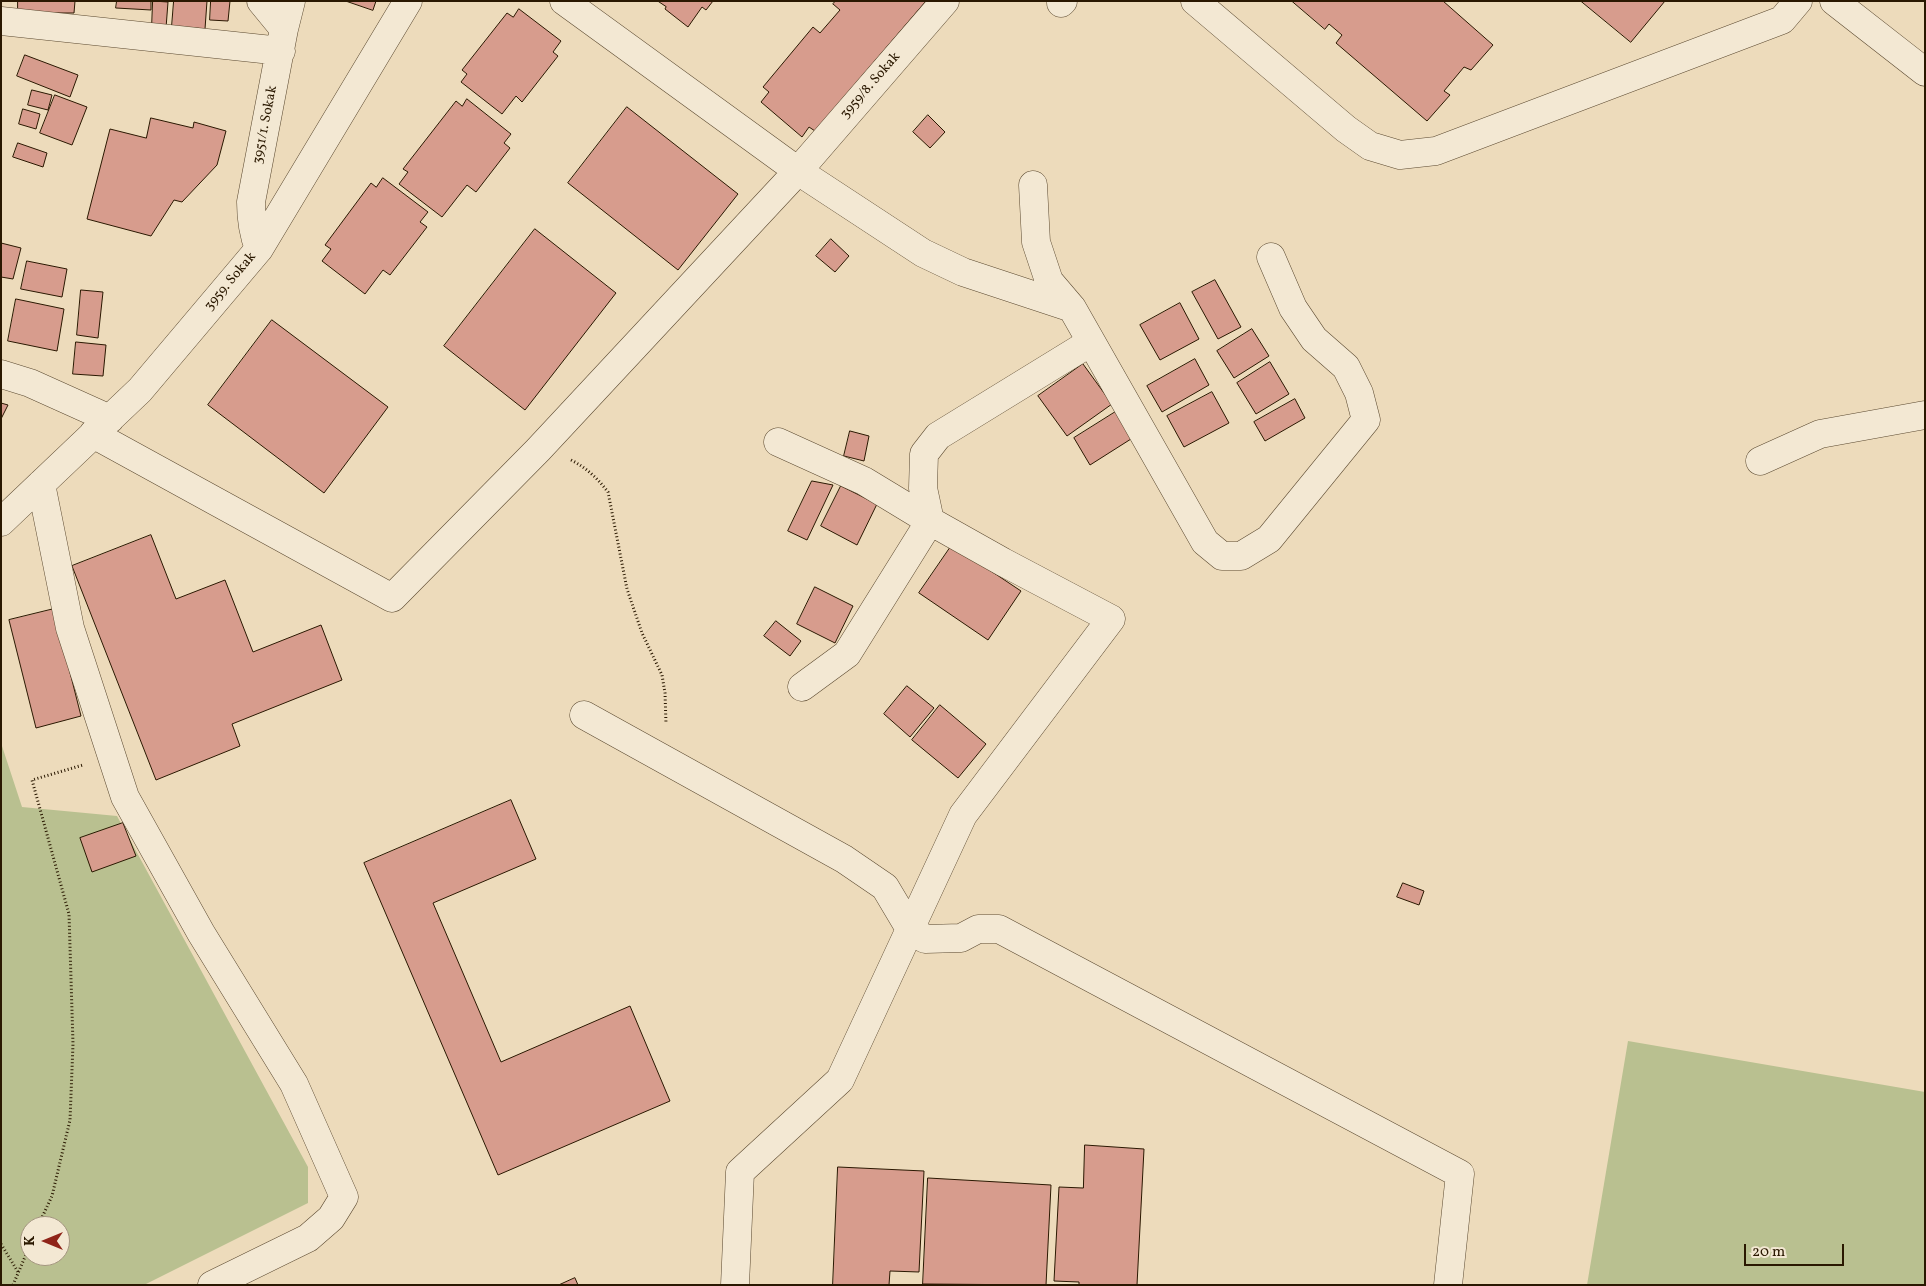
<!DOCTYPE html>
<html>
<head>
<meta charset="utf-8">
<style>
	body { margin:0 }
	#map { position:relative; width:1926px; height:1286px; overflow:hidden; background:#eddbbb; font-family:Vollkorn,serif }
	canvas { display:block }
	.frame { position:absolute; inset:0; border:2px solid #2a1801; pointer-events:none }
	.north { position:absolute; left:20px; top:1216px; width:50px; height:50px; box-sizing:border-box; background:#f3e8d3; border:1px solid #a3957f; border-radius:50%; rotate:270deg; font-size:14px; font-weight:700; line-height:20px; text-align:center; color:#2a1801 }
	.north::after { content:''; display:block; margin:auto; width:18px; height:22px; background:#8f2418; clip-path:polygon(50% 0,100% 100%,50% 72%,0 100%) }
	.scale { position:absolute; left:1744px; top:1244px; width:100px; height:22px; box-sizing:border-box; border:2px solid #2a1801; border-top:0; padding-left:6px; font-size:15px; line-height:18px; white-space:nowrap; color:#2a1801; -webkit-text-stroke:4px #f3e8d3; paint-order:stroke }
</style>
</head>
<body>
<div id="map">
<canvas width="1926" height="1286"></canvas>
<div class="frame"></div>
<div class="north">K</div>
<div class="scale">20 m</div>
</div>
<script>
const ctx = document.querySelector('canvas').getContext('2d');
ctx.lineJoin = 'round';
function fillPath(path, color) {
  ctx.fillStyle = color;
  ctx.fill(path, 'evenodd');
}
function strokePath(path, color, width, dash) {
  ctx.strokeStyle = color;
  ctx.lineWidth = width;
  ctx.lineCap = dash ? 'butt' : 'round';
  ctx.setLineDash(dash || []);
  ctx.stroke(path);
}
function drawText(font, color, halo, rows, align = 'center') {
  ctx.font = font + ' Vollkorn,serif';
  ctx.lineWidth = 4.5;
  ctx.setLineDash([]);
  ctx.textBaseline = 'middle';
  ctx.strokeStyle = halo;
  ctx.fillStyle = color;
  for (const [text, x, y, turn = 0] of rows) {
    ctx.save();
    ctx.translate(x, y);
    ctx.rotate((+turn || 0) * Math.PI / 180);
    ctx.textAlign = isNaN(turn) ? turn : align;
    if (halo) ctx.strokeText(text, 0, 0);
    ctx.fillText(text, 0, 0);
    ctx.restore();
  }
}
fillPath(new Path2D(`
	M1,743L22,807L117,816L308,1167V1203L144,1285H1ZM30,1226H60V1256H30Z
	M1628,1041L1925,1092V1285H1587Z`), '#b9c090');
const building = new Path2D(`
	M18,1H75L74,13H18Z
	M117,1H151V10L116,8Z
	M153,1L168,2L166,28L152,27Z
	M174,1H207L205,29L172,26Z
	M211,1H230L228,21L210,20Z
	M346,1H376L373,10Z
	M658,1H713L706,10L702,7L688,27L665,9L666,7Z
	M836,1H926L815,131L809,127L802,137L761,102L769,92L763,87L813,27L820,33L840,10L833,4Z
	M1292,1H1443L1493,45L1471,70L1464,67L1444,91L1450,95L1427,121L1336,43L1342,35L1329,24L1325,29Z
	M1581,1H1665L1631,42Z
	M519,9L561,41L553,52L558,56L522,102L516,96L502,114L461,82L467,74L462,70L507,13L513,17Z
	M25,55L78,75L70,97L17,76Z
	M32,90L52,95L48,110L28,105Z
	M55,95L87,107L72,145L40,133Z
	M467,99L511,134L504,143L510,148L476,192L467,185L442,217L399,184L408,172L403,169L456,101L462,106Z
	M627,107L738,194L678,270L568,183Z
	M23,109L40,114L36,129L19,124Z
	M928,115L945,132L930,148L913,132Z
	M151,118L193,128L194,122L226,131L217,165L182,202L174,200L151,236L87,219L110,129L146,138Z
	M18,143L47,153L43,167L13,157Z
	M383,178L428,212L420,222L427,227L390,275L383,270L365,294L322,261L331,249L325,245L371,183L376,187Z
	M535,229L616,293L525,410L444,346Z
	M831,239L849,256L835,272L816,256Z
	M1,243L21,248L13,279L1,277Z
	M27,261L67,269L62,297L21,289Z
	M1215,280L1241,327L1218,339L1192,292Z
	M81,290L103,292L98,338L77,335Z
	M16,299L64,309L57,351L8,341Z
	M1180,303L1199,339L1160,360L1140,325Z
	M272,320L388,407L324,493L208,405Z
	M1252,329L1269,356L1234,378L1217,351Z
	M76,342L106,345L103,376L73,374Z
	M1195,359L1209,385L1162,412L1147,386Z
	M1270,362L1289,394L1256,414L1237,383Z
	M1083,364L1112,404L1067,436L1038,396Z
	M1212,392L1229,423L1184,447L1167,416Z
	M1295,399L1305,418L1265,441L1254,422Z
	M1,403L8,405L1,419Z
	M1125,406L1142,432L1090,465L1074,438Z
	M850,431L869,436L864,461L844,456Z
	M812,481L833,485L807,540L788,531Z
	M841,486L877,504L857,545L821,526Z
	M151,535L176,599L225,580L253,652L321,625L342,680L232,724L240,746L156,780L72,566Z
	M952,545L1021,591L988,640L919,593Z
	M815,587L853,606L835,643L797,624Z
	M54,609L81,716L36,728L9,620Z
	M776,621L801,641L790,656L764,636Z
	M907,686L934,708L910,737L884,714Z
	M940,705L986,744L958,778L912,740Z
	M511,800L536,859L433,903L501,1062L630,1006L670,1101L498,1175L364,863Z
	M123,823L136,856L92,872L80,838Z
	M1403,883L1424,891L1419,905L1397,897Z
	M1085,1145L1144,1149L1137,1285H1079V1282L1054,1281L1059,1187L1083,1188Z
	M838,1167L924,1171L919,1272L890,1271L889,1285H833Z
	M928,1178L1051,1185L1046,1285L923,1284Z
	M575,1278L578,1285H559Z`);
fillPath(building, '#d79c8d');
strokePath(building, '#2a1801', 1);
const minor = new Path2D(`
	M261,1L284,29
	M564,1L798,171L923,253L963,272L1072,308
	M1195,1L1346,129L1370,146L1400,155L1436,151L1782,20L1798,1
	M1834,1L1925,72
	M1061,3L1063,1
	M1,21L281,51
	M1033,185L1036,242L1049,281L1072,308L1205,542L1222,556H1241L1269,539L1366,420L1359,393L1346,367L1314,339L1293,308L1271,257
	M259,249C253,233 251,219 251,202L284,29L291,1
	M1,374L30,383L110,419
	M93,434L392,598L538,450L798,171L945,1
	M1760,461L1820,434L1925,415
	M41,484L70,628L125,797L201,933L294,1084L344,1197L331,1218L308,1238L212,1285
	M1,522L140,390L259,249L408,1
	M802,687L847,654L930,521L923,488L924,454L938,436L1091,342
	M584,715L844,859L885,887L910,929L925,939L961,938L978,929H999L1460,1174L1448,1285
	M735,1285L740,1172L840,1080L963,815L1111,619L1003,562L930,521L864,481L778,442`);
strokePath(minor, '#5b4930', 29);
strokePath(new Path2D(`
	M571,460C587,468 598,479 608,492L627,589L642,633L662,675L665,693L666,724
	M38,1226L52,1196L70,1120L73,1044L69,914L32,780L83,765
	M1,1244L18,1272
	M13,1285L30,1245`), '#2a1801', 3, [1, 2.5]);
strokePath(minor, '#f3e8d3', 28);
drawText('14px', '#2a1801', '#f3e8d3', [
	["3959/8. Sokak",871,86,-49],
	["3951/1. Sokak",266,125,-79],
	["3959. Sokak",231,282,-50]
]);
</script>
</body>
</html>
